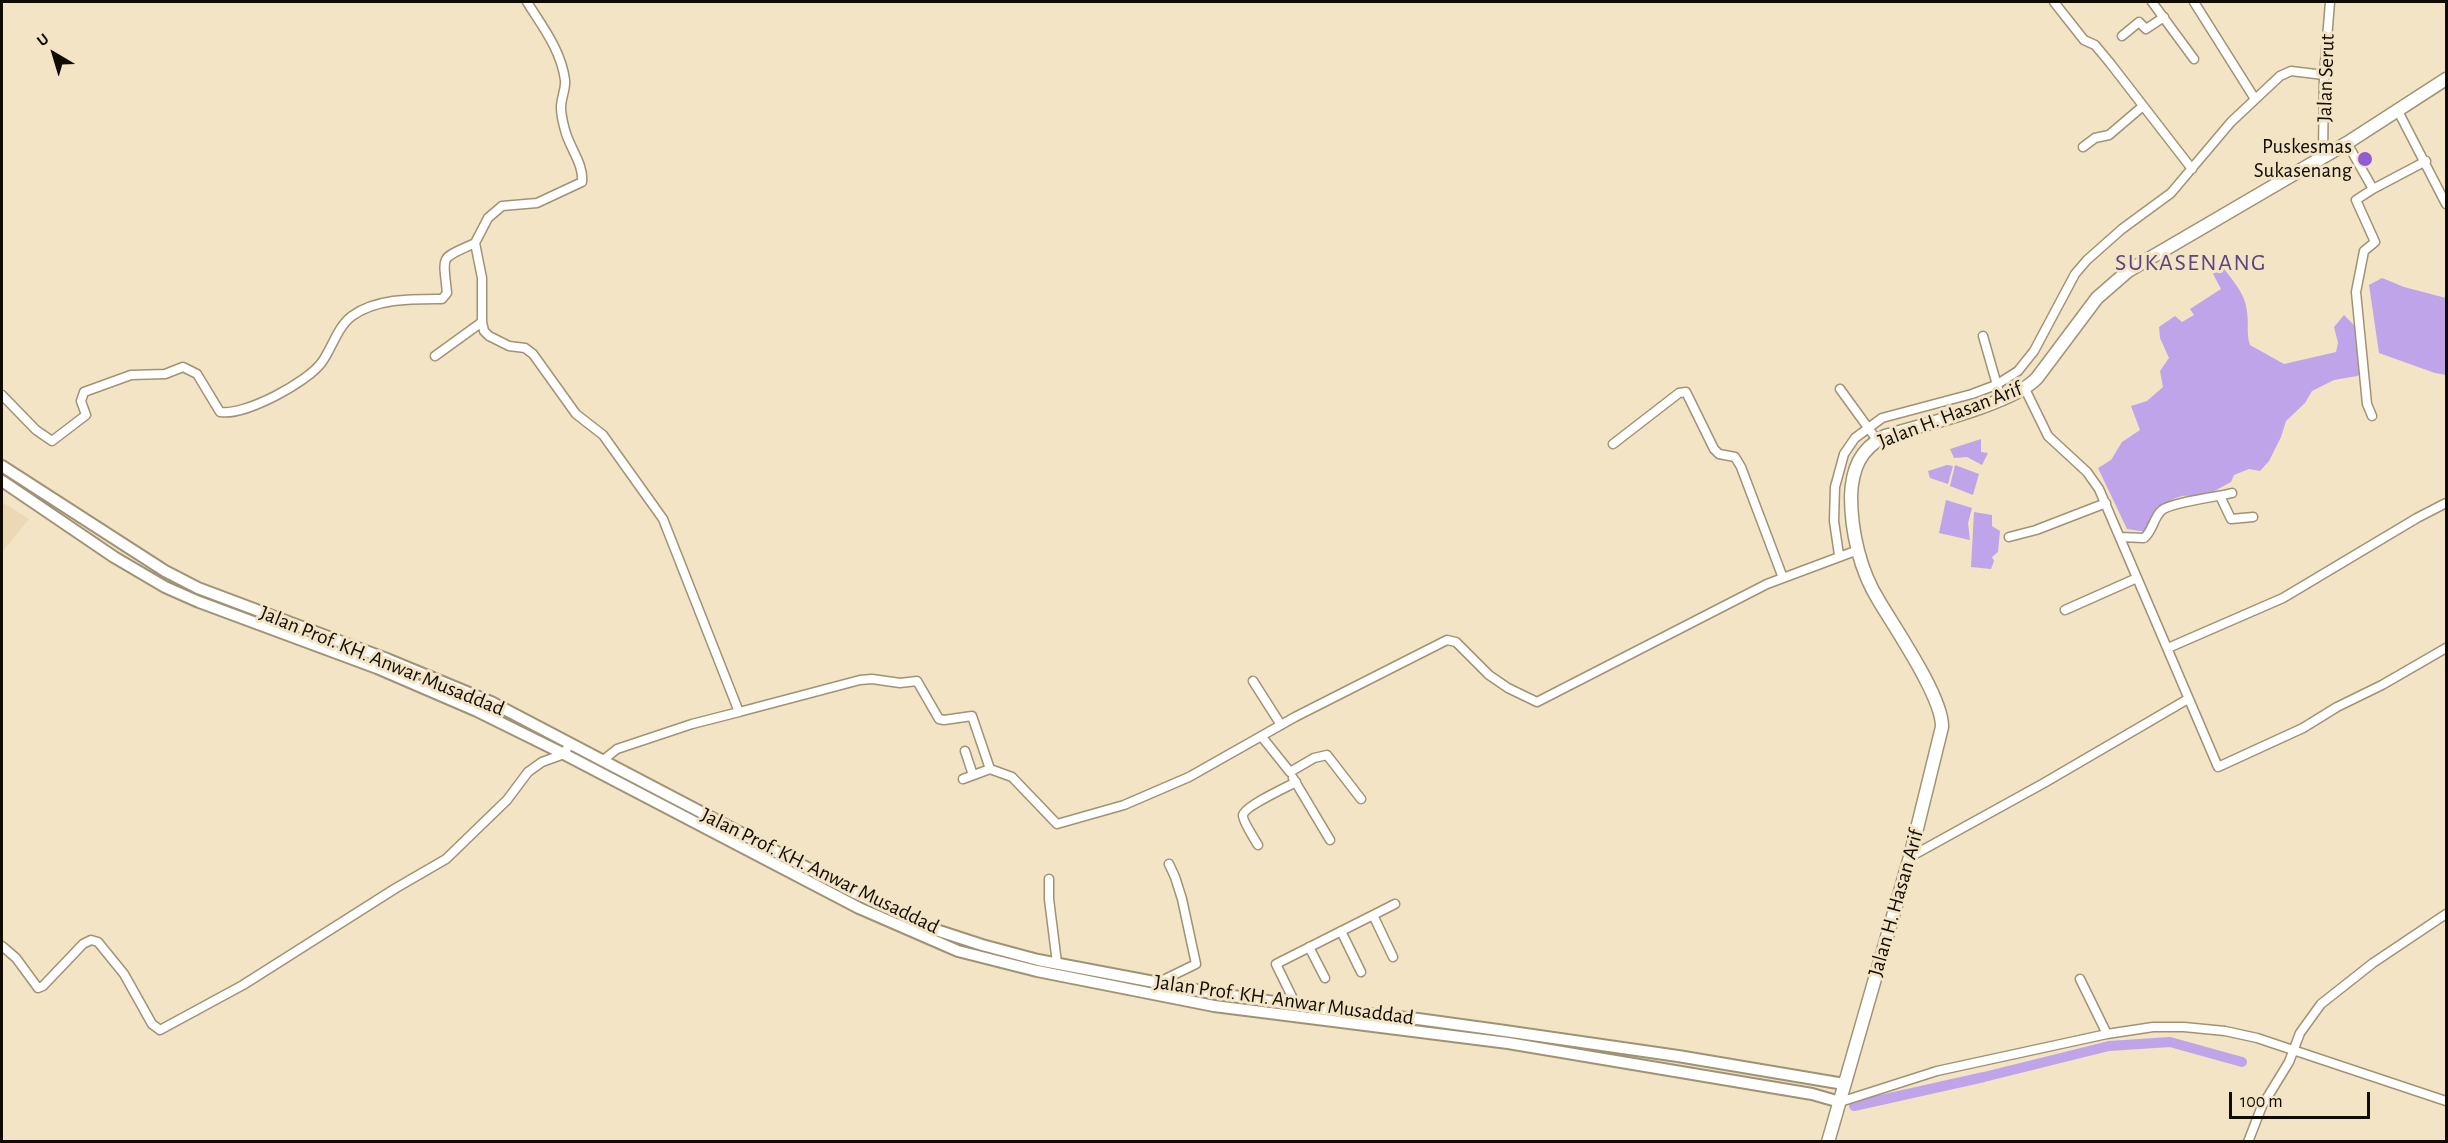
<!DOCTYPE html>
<html>
<head>
<meta charset="utf-8">
<style>
	body { margin:0 }
	#map { position:relative; width:2448px; height:1143px; overflow:hidden; background:#f2e4c4; font-family:"Alegreya Sans",sans-serif }
	canvas { display:block }
	.frame { position:absolute; inset:0; border:3px solid #110c03; pointer-events:none }
	.north { position:absolute; left:24px; top:24px; width:60px; height:60px; -webkit-text-stroke:4px #f2e4c4; paint-order:stroke; rotate:322deg; font-size:16px; font-weight:700; line-height:24px; text-align:center; color:#110c03 }
	.north::after { content:''; display:block; margin:auto; width:21px; height:27px; background:#110c03; clip-path:polygon(50% 0,100% 100%,50% 72%,0 100%) }
	.scale { position:absolute; left:2229px; top:1092px; width:141px; height:27px; box-sizing:border-box; border:3px solid #110c03; border-top:0; padding-left:8px; font-size:18px; line-height:21px; white-space:nowrap; color:#110c03; -webkit-text-stroke:4px #f2e4c4; paint-order:stroke }
</style>
</head>
<body>
<div id="map">
<canvas width="2448" height="1143"></canvas>
<div class="frame"></div>
<div class="north">U</div>
<div class="scale">100 m</div>
</div>
<script>
const ctx = document.querySelector('canvas').getContext('2d');
ctx.lineJoin = 'round';
function fillPath(path, color) {
  ctx.fillStyle = color;
  ctx.fill(path, 'evenodd');
}
function strokePath(path, color, width, dash) {
  ctx.strokeStyle = color;
  ctx.lineWidth = width;
  ctx.lineCap = dash ? 'butt' : 'round';
  ctx.setLineDash(dash || []);
  ctx.stroke(path);
}
function drawText(font, color, halo, rows, align = 'center') {
  ctx.font = font + ' "Alegreya Sans",sans-serif';
  ctx.lineWidth = 6;
  ctx.setLineDash([]);
  ctx.textBaseline = 'middle';
  ctx.strokeStyle = halo;
  ctx.fillStyle = color;
  for (const [text, x, y, turn = 0] of rows) {
    ctx.save();
    ctx.translate(x, y);
    ctx.rotate((+turn || 0) * Math.PI / 180);
    ctx.textAlign = isNaN(turn) ? turn : align;
    if (halo) ctx.strokeText(text, 0, 0);
    ctx.fillText(text, 0, 0);
    ctx.restore();
  }
}
fillPath(new Path2D(`
	M2,502L29,519L2,552Z`), '#ebd9b3');
fillPath(new Path2D(`
	M2222,266C2232,280 2246,294 2247,312C2249,324 2246,333 2250,345L2284,364L2336,352L2338,343L2334,327L2344,315L2356,327L2362,373L2357,376L2334,380L2312,391L2305,403L2286,421L2281,437L2269,461L2260,471L2249,469L2234,475L2231,482C2220,488 2209,495 2196,496C2192,497 2187,495 2182,496C2163,500 2155,516 2147,532L2127,529L2098,468L2111,460L2122,442L2140,430L2131,406L2147,401L2163,387L2160,371L2169,358L2160,338L2159,327L2175,316L2182,322L2194,315L2190,309L2221,289L2213,274Z
	M2382,278L2404,287L2446,298V375L2435,373L2379,353L2369,285Z
	M1981,439V452L1988,453L1982,465L1967,457L1954,458L1950,449Z
	M1947,465L1953,466L1948,484L1930,478L1928,471Z
	M1955,465L1979,474L1973,495L1950,486Z
	M1946,500L1972,508L1968,523L1970,540L1939,533Z
	M1974,512L1992,515V526L2000,531L1998,552L1992,557L1994,561L1991,569L1971,567Z`), '#bfa4e9');
strokePath(new Path2D(`
	M1854,1106L1984,1077L2109,1046L2170,1042L2242,1062`), '#bfa4e9', 10);
const minor = new Path2D(`
	M2054,2L2084,40L2095,45L2110,63L2192,169
	M2152,2L2194,59
	M2194,2L2255,99
	M2122,36L2139,22L2146,29L2164,17
	M2398,111L2446,204
	M2347,143L2373,189L2356,200L2375,242L2364,251L2356,292L2367,404L2372,416
	M2083,147L2095,138L2109,135L2143,106
	M2323,155L2324,75L2330,2
	M2373,189L2426,161
	M475,243L488,218L502,206L537,203L582,182C584,164 569,147 565,130C563,123 561,114 561,107C561,98 566,89 565,80C561,50 542,26 527,2
	M1983,336L2001,399
	M435,356L482,322
	M1840,389L1877,440
	M2025,389L2048,436L2087,472L2099,489L2218,767L2303,728L2337,707L2382,685L2446,648
	M2,395L36,430L52,441L86,415L81,401L84,392L131,375L165,374L183,367L197,374L220,412C245,416 308,382 322,362C332,348 338,326 352,316C377,298 413,299 442,299L447,293C443,253 439,260 475,243L482,278V322L484,331L489,336L509,346L525,348L533,354L576,414L603,435L663,519L739,712L860,680L872,679L900,683L917,681L939,719L944,720L972,716L990,769L1012,777L1057,824L1124,805L1189,777L1295,717L1447,640L1456,642L1489,675L1508,688L1537,702L1767,584L1858,550
	M1613,444L1679,393L1686,392L1714,449L1719,454L1735,457L1741,467L1783,578
	M2220,496L2231,519L2253,517
	M2009,537L2036,530L2106,503
	M2120,537L2144,538C2153,531 2153,518 2162,510C2172,502 2217,497 2232,493
	M1839,555L1834,521L1835,487L1844,454L1855,438L1882,418L1972,394L1996,385L2018,371L2034,351L2075,274L2087,260L2122,229L2171,193L2231,122L2280,76L2291,71L2324,75
	M2065,610L2137,578
	M2168,648L2283,598L2417,518L2446,503
	M1253,681L1281,725
	M1262,737L1290,772L1314,758L1327,755L1361,799
	M965,751L973,775
	M602,761L617,749L692,724L739,712
	M1293,778L1330,840
	M963,779L990,769
	M1258,845C1255,840 1242,820 1243,815C1245,806 1287,787 1296,782
	M1910,857L2044,783L2188,699
	M1049,879V899L1057,963
	M1373,915L1393,957
	M1341,931L1361,972
	M2,946L16,958L38,988L43,986L83,944L91,940L98,942L124,974L152,1024L160,1030L243,985L396,888L446,859L507,800L528,772L542,762L564,754L570,743
	M1309,947L1325,978
	M2080,979L2107,1034
	M1157,983L1196,964L1182,899L1175,877L1169,864
	M1296,1005L1276,964L1395,904
	M1840,1102L1937,1071L2107,1034L2153,1027H2184L2225,1031L2257,1038L2446,1101
	M2248,1142L2262,1106L2289,1062L2300,1033L2321,1004L2373,963L2446,914`);
const tertiary = new Path2D(`
	M2,466L165,571L198,588L387,659L491,702L855,893L933,929L982,945L1038,960L1212,993L1329,1010L1418,1019L1498,1030L1678,1056L1844,1084
	M2,481L114,557L165,587L199,602L377,668L477,711L564,754L859,908L958,951L1037,971L1214,1006L1508,1043L1812,1094L1840,1102`);
const secondary = new Path2D(`
	M1828,1142L1910,857L1942,727C1943,698 1895,628 1879,601C1860,571 1851,531 1851,496C1852,469 1860,449 1885,436C1922,425 2013,404 2037,378L2097,298L2128,271L2347,143L2446,79`);
strokePath(minor, '#a09375', 11);
strokePath(tertiary, '#a09375', 14);
strokePath(secondary, '#a09375', 15);
strokePath(minor, '#fff', 8);
strokePath(tertiary, '#fff', 10);
strokePath(secondary, '#fff', 12);
for (const [x, y, r, color] of [
	[2365,159,8,"#915bd3"]
]) {
  const dot = new Path2D();
  dot.arc(x, y, r, 0, 2 * Math.PI);
  ctx.fillStyle = color;
  ctx.fill(dot);
  strokePath(dot, '#f2e4c4', 2);
}
drawText('21px', '#110c03', '#f2e4c4', [
	["Jalan Serut",2326,78,-88],
	["Jalan H. Hasan Arif",1950,415,-21],
	["Jalan Prof. KH. Anwar Musaddad",382,661,22],
	["Jalan Prof. KH. Anwar Musaddad",820,871,26],
	["Jalan H. Hasan Arif",1896,903,-74],
	["Jalan Prof. KH. Anwar Musaddad",1284,1000,8]
]);
drawText('21px', '#110c03', '#f2e4c4', [
	["Puskesmas",2352,147],
	["Sukasenang",2352,171]
], 'right');
ctx.letterSpacing = '1.5px';
drawText('24px', '#5e4481', '#f2e4c4', [
	["SUKASENANG",2191,263]
]);
ctx.letterSpacing = '0px';
</script>
</body>
</html>
